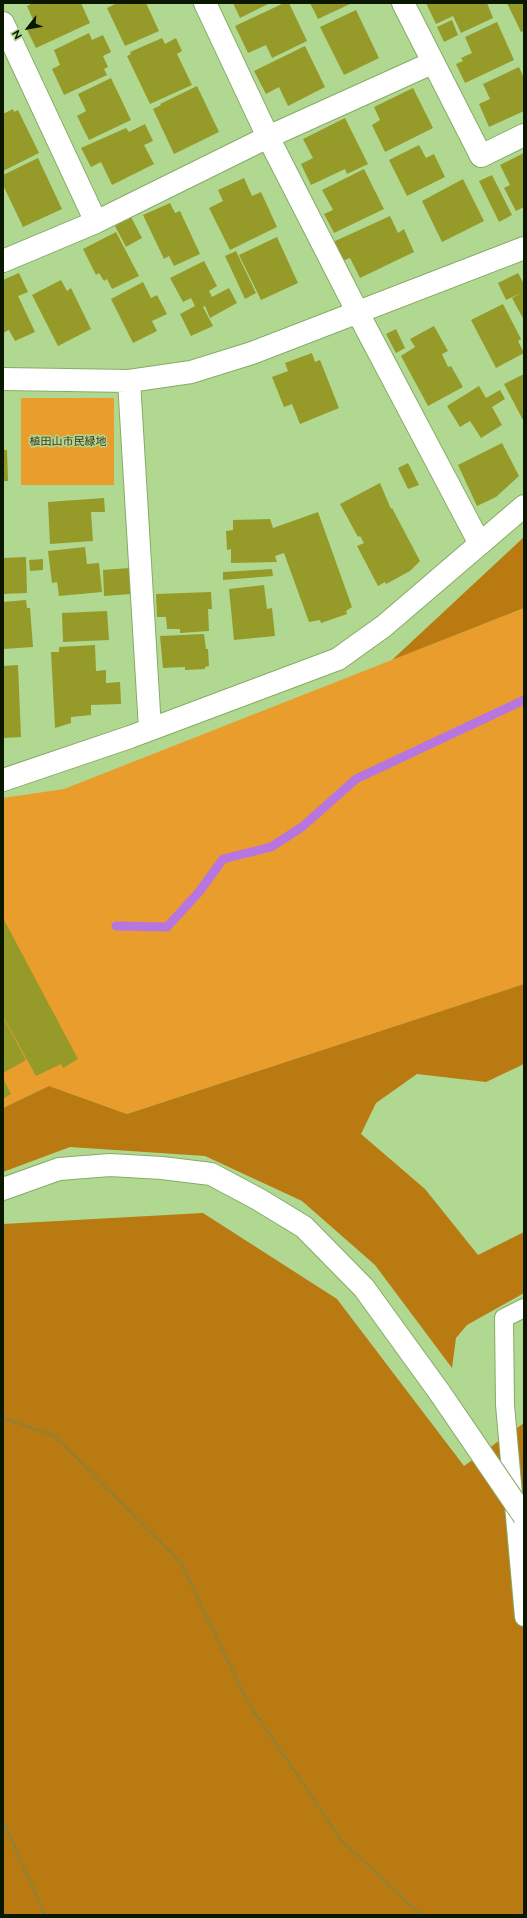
<!DOCTYPE html>
<html>
<head>
<meta charset="utf-8">
<style>
	body { margin:0 }
	#map { position:relative; width:527px; height:1918px; overflow:hidden; background:#b1d890; font-family:Raleway,sans-serif }
	canvas { display:block }
	.frame { position:absolute; inset:0; border:4px solid #0b1800; pointer-events:none }
	.north { position:absolute; left:8px; top:8px; width:40px; height:40px; -webkit-text-stroke:3px #b1d890; paint-order:stroke; rotate:239deg; font-size:11px; font-weight:700; line-height:16px; text-align:center; color:#0b1800 }
	.north::after { content:''; display:block; margin:auto; width:14px; height:18px; background:#0b1800; clip-path:polygon(50% 0,100% 100%,50% 72%,0 100%) }
</style>
</head>
<body>
<div id="map">
<canvas width="527" height="1918"></canvas>
<div class="frame"></div>
<div class="north">N</div>
</div>
<script>
const ctx = document.querySelector('canvas').getContext('2d');
ctx.lineJoin = 'round';
function fillPath(path, color) {
  ctx.fillStyle = color;
  ctx.fill(path, 'evenodd');
}
function strokePath(path, color, width, dash) {
  ctx.strokeStyle = color;
  ctx.lineWidth = width;
  ctx.lineCap = dash ? 'butt' : 'round';
  ctx.setLineDash(dash || []);
  ctx.stroke(path);
}
function drawText(font, color, halo, rows, align = 'center') {
  ctx.font = font + ' Raleway,"Noto Sans JP",sans-serif';
  ctx.lineWidth = 3;
  ctx.setLineDash([]);
  ctx.textBaseline = 'middle';
  ctx.strokeStyle = halo;
  ctx.fillStyle = color;
  for (const [text, x, y, turn = 0] of rows) {
    ctx.save();
    ctx.translate(x, y);
    ctx.rotate((+turn || 0) * Math.PI / 180);
    ctx.textAlign = isNaN(turn) ? turn : align;
    if (halo) ctx.strokeText(text, 0, 0);
    ctx.fillText(text, 0, 0);
    ctx.restore();
  }
}
fillPath(new Path2D(`
	M21,398H114V485H21Z
	M524,608V984L127,1114L49,1086L3,1108V798L64,789Z`), '#e89d2c');
fillPath(new Path2D(`
	M524,537V608L392,660Z
	M524,984V1064L486,1082L417,1074L376,1103L361,1134L425,1189L478,1255L524,1232V1293L467,1325L456,1338L452,1368L375,1265L302,1201L205,1156L70,1147L3,1172V1108L49,1086L127,1114Z
	M203,1213L337,1299L464,1466L524,1423V1915H3V1224Z`), '#b97a11');
strokePath(new Path2D(`
	M116,926L167,927L199,892L223,859L271,847L302,827L356,779L524,700`), '#b776df', 9);
fillPath(new Path2D(`
	M33,3H81L90,23L36,48L26,28L35,24L27,6Z
	M117,3H146L159,31L125,46L107,8Z
	M233,3H270L240,18Z
	M284,3H289L307,41L272,58L266,45L248,53L235,26Z
	M310,3H352L318,19Z
	M426,3H487L493,18L461,33L453,16L436,24Z
	M507,3H524V31L521,32Z
	M356,10L379,58L344,75L320,27Z
	M452,20L458,35L444,42L437,27Z
	M497,22L514,60L465,83L456,64L463,61L461,58L472,53L465,37Z
	M89,33L92,40L103,35L111,52L103,56L108,67L104,69L107,75L64,95L52,69L60,65L54,50Z
	M162,38L165,44L176,38L182,51L177,54L192,85L150,104L127,56L131,54L130,52Z
	M305,46L325,87L288,106L279,87L266,94L254,71Z
	M519,67L524,78V111L489,127L479,104L490,99L483,84Z
	M111,78L131,120L89,140L77,116L86,111L78,94Z
	M197,86L219,132L174,154L153,109L161,105L160,104Z
	M413,88L433,128L385,152L372,125L380,120L374,107Z
	M13,109L14,112L18,110L39,153L3,171V114Z
	M345,118L368,164L347,174L345,169L311,185L301,164L313,158L303,139Z
	M145,124L153,141L144,145L154,164L112,185L101,162L91,167L81,148L126,128L129,132Z
	M419,145L426,158L434,154L445,177L407,196L389,160Z
	M524,153V207L516,211L504,188L510,185L500,165Z
	M38,158L62,209L23,227L3,185V175Z
	M364,169L384,209L334,233L324,214L333,210L322,190Z
	M492,175L512,215L499,222L479,181Z
	M244,178L252,196L261,192L277,227L230,250L209,208L223,201L218,190Z
	M463,179L484,221L442,242L422,201Z
	M170,203L175,213L180,211L200,254L174,266L169,256L164,259L143,215Z
	M390,216L398,233L404,229L414,252L360,278L350,258L342,261L333,242Z
	M131,217L142,238L126,247L115,226Z
	M116,232L139,276L112,289L107,279L104,281L99,273L96,275L83,249Z
	M277,237L298,283L261,300L239,255Z
	M236,251L256,293L245,299L225,256Z
	M204,261L217,286L209,291L212,297L229,288L237,303L210,318L205,306L203,307L213,326L191,336L180,314L195,306L191,298L183,302L170,278Z
	M19,273L28,292L18,296L35,332L15,341L9,330L3,333V280Z
	M518,273L524,284V320L512,298L521,293L506,300L498,283Z
	M61,280L67,291L71,288L91,329L58,346L32,295Z
	M143,282L151,298L157,295L167,314L152,321L157,331L133,343L111,299Z
	M503,304L521,339L518,341L524,353L496,368L471,320Z
	M434,326L448,351L442,354L448,367L451,366L463,387L428,406L401,356L415,347L410,339Z
	M396,329L405,348L396,353L386,334Z
	M312,353L315,362L320,360L339,408L300,424L292,404L284,407L272,377L288,371L285,363Z
	M524,374V422L504,384Z
	M479,386L486,398L500,390L505,399L492,407L502,425L481,438L470,421L460,427L447,406Z
	M502,443L519,476L496,497L477,506L458,465Z
	M3,450H7L8,481H3Z
	M408,463L419,485L408,489L398,468Z
	M380,483L391,509L392,508L420,561L410,571L386,584L385,582L378,586L357,546L364,543L360,536L358,537L340,504Z
	M104,498L105,512H91L93,541L50,544L48,502Z
	M318,512L352,607L346,611L347,614L321,623L320,620L309,622L284,553L275,556L277,562L231,563V549L227,550L226,531L233,530V520L270,519L273,528Z
	M85,547L87,564L99,563L102,592L59,596L57,582L52,583L48,551Z
	M26,557L27,593L3,594V558Z
	M43,559V570L30,571L29,560Z
	M129,568L131,594L104,596L103,570Z
	M272,569L273,576L223,580V572Z
	M264,585L267,609L272,608L275,636L234,640L229,589Z
	M211,592L212,609H208L209,631L180,633V629H167L166,617H157L156,594Z
	M26,600L27,608H30L33,647L3,649V602Z
	M107,611L109,640L63,642L62,613Z
	M204,634L206,649H208L209,666L205,667V669L185,670V667L163,668L160,636Z
	M95,645L96,671L106,670V683L120,682L121,704L91,705V715L71,717V723L55,728L51,652H59V647Z
	M18,665L21,737L3,738V666Z
	M3,918L78,1059L63,1068L61,1064L36,1076L3,1016Z
	M3,1017L26,1060L3,1073Z
	M3,1078L11,1094L3,1099Z`), '#969a29');
const lane = new Path2D(`
	M524,1308L504,1318L505,1405L524,1617`);
const street = new Path2D(`
	M205,3L268,137L358,313L480,544
	M403,3L481,156L524,135
	M3,23L96,222
	M3,261L96,222L268,137L432,63
	M3,379L129,381L191,372L252,353L524,248
	M129,381L150,729
	M3,780L130,737L338,659L384,626L524,506`);
const secondary = new Path2D(`
	M3,1189L59,1169L110,1165L162,1168L211,1174L258,1199L304,1227L364,1288L440,1393`);
strokePath(lane, '#86ab65', 20);
strokePath(street, '#86ab65', 24);
strokePath(secondary, '#86ab65', 24);
strokePath(new Path2D(`
	M3,1418L55,1436L181,1563L247,1701L342,1841L421,1915
	M3,1821L45,1915`), '#6d8955', 2.5, [2, 2]);
strokePath(lane, '#fff', 18);
strokePath(street, '#fff', 22);
strokePath(secondary, '#fff', 22);
const secondaryBridge = new Path2D(`
	M440,1393L524,1516`);
strokePath(secondaryBridge, '#86ab65', 24, []);
strokePath(secondaryBridge, '#fff', 22);
drawText('11px', '#40301d', '#b1d890', [
	["植田山市民緑地",68,442]
]);
</script>
</body>
</html>
